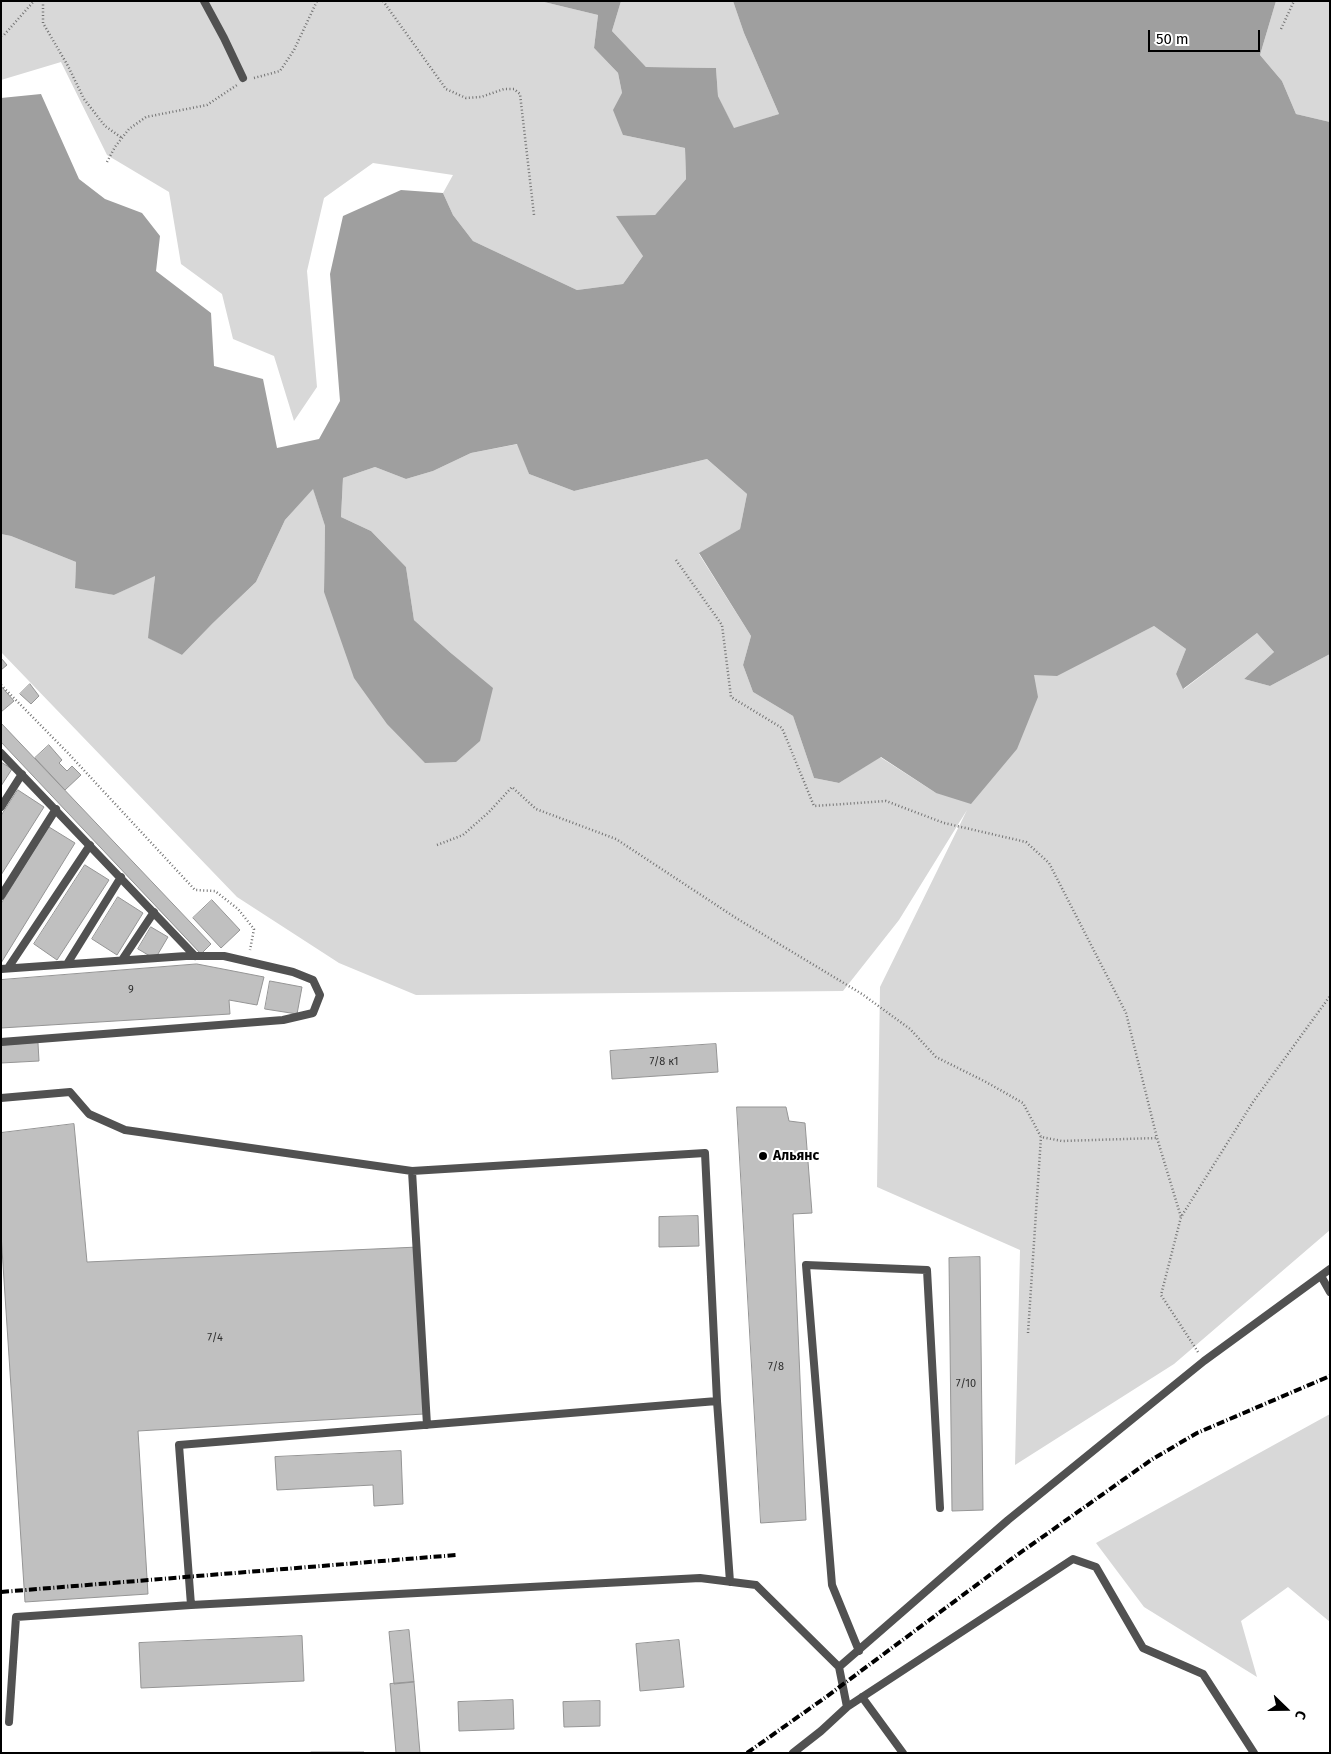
<!DOCTYPE html>
<html>
<head>
<meta charset="utf-8">
<style>
	body { margin:0 }
	#map { position:relative; width:1331px; height:1754px; overflow:hidden; background:#fff; font-family:"Fira Sans",sans-serif }
	canvas { display:block }
	.frame { position:absolute; inset:0; border:2px solid #000; pointer-events:none }
	.north { position:absolute; left:1261px; top:1684px; width:50px; height:50px; -webkit-text-stroke:4px #fff; paint-order:stroke; rotate:112deg; font-size:14px; font-weight:700; line-height:20px; text-align:center; color:#000 }
	.north::after { content:''; display:block; margin:auto; width:18px; height:22px; background:#000; clip-path:polygon(50% 0,100% 100%,50% 72%,0 100%) }
	.scale { position:absolute; left:1148px; top:30px; width:112px; height:22px; box-sizing:border-box; border:2px solid #000; border-top:0; padding-left:6px; font-size:15px; line-height:18px; white-space:nowrap; color:#000; -webkit-text-stroke:4px #fff; paint-order:stroke }
</style>
</head>
<body>
<div id="map">
<canvas width="1331" height="1754"></canvas>
<div class="frame"></div>
<div class="north">С</div>
<div class="scale">50 m</div>
</div>
<script>
const ctx = document.querySelector('canvas').getContext('2d');
ctx.lineJoin = 'round';
function fillPath(path, color) {
  ctx.fillStyle = color;
  ctx.fill(path, 'evenodd');
}
function strokePath(path, color, width, dash) {
  ctx.strokeStyle = color;
  ctx.lineWidth = width;
  ctx.lineCap = dash ? 'butt' : 'round';
  ctx.setLineDash(dash || []);
  ctx.stroke(path);
}
function drawText(font, color, halo, rows, align = 'center') {
  ctx.font = font + ' "Fira Sans",sans-serif';
  ctx.lineWidth = 4;
  ctx.setLineDash([]);
  ctx.textBaseline = 'middle';
  ctx.strokeStyle = halo;
  ctx.fillStyle = color;
  for (const [text, x, y, turn = 0] of rows) {
    ctx.save();
    ctx.translate(x, y);
    ctx.rotate((+turn || 0) * Math.PI / 180);
    ctx.textAlign = isNaN(turn) ? turn : align;
    if (halo) ctx.strokeText(text, 0, 0);
    ctx.fillText(text, 0, 0);
    ctx.restore();
  }
}
fillPath(new Path2D(`
	M1,1H540L598,15L594,48L618,73L622,93L623,135L685,148L686,179L655,215L643,256L623,284L577,290L473,241L453,215L443,193L453,175L373,163L324,198L307,271L317,387L294,421L274,356L233,339L222,294L181,264L169,192L107,155L61,62L1,80Z
	M621,1H733L744,33L779,114L734,129L718,96L716,68L646,67L612,31Z
	M1276,1H1330V122L1296,114L1282,81L1260,55Z
	M518,444L529,474L574,491L707,459L747,494L740,529L699,554L751,636L743,665L753,692L793,716L814,778L839,783L880,757L936,793L1034,675L1120,643L1154,626L1186,649L1176,674L1184,689L1257,633L1274,652L1244,679L1270,686L1330,654V1230L1174,1364L1015,1465L1020,1250L877,1187L880,987L967,810L899,920L843,991L416,995L339,963L237,897L1,652V534L11,536L76,562L75,587L114,595L155,575L149,638L182,655L213,623L256,582L285,520L313,488L325,526L324,592L452,654L414,620L406,567L371,531L341,517L343,478L375,467L406,479L433,471L471,453Z
	M1330,1414V1622L1288,1587L1241,1621L1257,1677L1144,1607L1096,1543Z`), '#d8d8d8');
fillPath(new Path2D(`
	M540,1H621L612,31L646,67L716,68L718,96L734,128L779,114L744,33L733,1H1276L1260,55L1282,81L1296,114L1330,122V654L1270,686L1244,679L1274,652L1257,633L1183,689L1176,674L1186,649L1154,626L1057,676L1034,675L1038,697L1017,749L971,804L936,793L881,757L839,783L814,778L793,716L753,692L743,665L751,636L699,553L740,529L747,494L707,459L574,491L529,474L517,444L471,453L433,471L406,479L375,467L343,478L341,517L371,531L406,567L414,620L452,654L493,688L480,741L456,762L425,763L387,724L354,678L324,592L325,526L313,489L285,520L256,582L213,623L182,655L148,638L155,576L114,595L75,588L76,562L11,536L1,534V98L41,94L79,179L105,199L142,213L160,236L156,271L211,313L214,366L263,379L277,448L319,439L340,401L330,274L343,216L401,190L443,193L453,215L473,241L577,290L623,284L643,256L616,216L655,215L686,179L685,148L623,135L613,110L622,93L618,73L594,48L598,15Z`), '#9f9f9f');
const building = new Path2D(`
	M1,658L7,665L1,670Z
	M30,684L39,696L31,704L20,694Z
	M1,686L14,701L1,712Z
	M1,723L211,944L201,954L1,742Z
	M49,745L62,760L59,763L67,771L72,766L81,775L65,790L35,758Z
	M1,762L12,769L1,786Z
	M18,790L44,807L1,875V816Z
	M49,827L75,843L1,963V904Z
	M85,865L109,880L57,960L34,944Z
	M118,897L143,913L117,955L92,939Z
	M212,900L240,930L221,948L193,918Z
	M151,927L168,937L155,959L138,949Z
	M197,964L264,977L257,1005L229,1000L230,1014L1,1028V980Z
	M270,981L302,987L297,1014L265,1009Z
	M38,1043L39,1061L1,1063V1046Z
	M716,1044L718,1072L612,1079L610,1051Z
	M737,1107H786L789,1121L805,1123L812,1213L793,1214L806,1520L761,1523Z
	M74,1124L87,1262L418,1247L424,1414L138,1431L148,1594L25,1602L1,1234V1133Z
	M698,1216L699,1246L659,1247V1217Z
	M980,1257L983,1510L952,1511L949,1258Z
	M401,1451L403,1504L374,1506L373,1485L277,1490L275,1457Z
	M409,1630L414,1682L394,1684L389,1632Z
	M302,1636L304,1681L141,1688L139,1643Z
	M679,1640L684,1687L640,1691L636,1644Z
	M414,1682L420,1753H396L390,1684Z
	M513,1700L514,1729L459,1731L458,1702Z
	M600,1701V1726L564,1727L563,1702Z
	M311,1752H364V1753H311Z`);
fillPath(building, '#c0c0c0');
strokePath(building, '#959595', 1);
strokePath(new Path2D(`
	M43,1V23L68,66L84,99L105,126L122,138
	M383,1L446,89L466,98L481,97L504,89H514L520,94L534,215
	M1281,29L1294,1
	M1,36L4,35L34,1
	M254,78L280,71L294,50L317,1
	M107,162L115,147L129,129L146,117L207,105L237,85
	M676,560L722,625L731,697L782,728L814,806L886,801L944,823L1026,842L1049,863L1126,1013L1157,1138L1181,1217
	M1,685L68,753L195,890L215,891L238,909L254,929L250,950
	M437,845L463,835L489,812L512,787L536,809L616,839L736,918L862,994L910,1029L936,1057L986,1082L1023,1103L1041,1137L1062,1141L1157,1138
	M1028,1333L1041,1137
	M1198,1352L1161,1295L1181,1217L1253,1102L1330,996`), '#737373', 2.5, [1, 2.5]);
strokePath(new Path2D(`
	M204,1L224,38L243,78
	M1,753L195,956
	M1,807L22,774
	M1,896L56,809
	M122,960L154,912
	M67,964L121,877
	M8,968L90,845
	M1,969L186,956H224L293,972L313,980L320,995L313,1013L283,1020L1,1042
	M1,1098L70,1092L89,1114L125,1130L412,1171
	M1321,1276L1330,1292
	M427,1425L412,1171L705,1153L717,1401
	M191,1605L179,1445L717,1401L730,1582
	M859,1651L832,1585L806,1265L927,1270L940,1508
	M862,1697L903,1753
	M847,1707L1073,1559L1096,1567L1143,1648L1203,1674L1254,1753
	M9,1722L16,1617L191,1605L700,1578L756,1585L839,1667
	M793,1753L821,1731L847,1707L839,1667L1008,1520L1204,1361L1330,1269`), '#515151', 8);
strokePath(new Path2D(`
	M1,1592L456,1555
	M747,1753L826,1697L1010,1560L1151,1460L1197,1433L1330,1376`), '#000', 4, [8, 2.5, 1, 2.5]);
for (const [x, y, r, color] of [
	[763,1156,5,"#000"]
]) {
  const dot = new Path2D();
  dot.arc(x, y, r, 0, 2 * Math.PI);
  ctx.fillStyle = color;
  ctx.fill(dot);
  strokePath(dot, '#fff', 2);
}
drawText('11px', '#303030', null, [
	["9",131,990],
	["7/8 к1",664,1062],
	["7/4",215,1338],
	["7/8",776,1367],
	["7/10",966,1384]
]);
drawText('bold 14px', '#000', '#fff', [
	["Альянс",773,1156]
], 'left');
</script>
</body>
</html>
